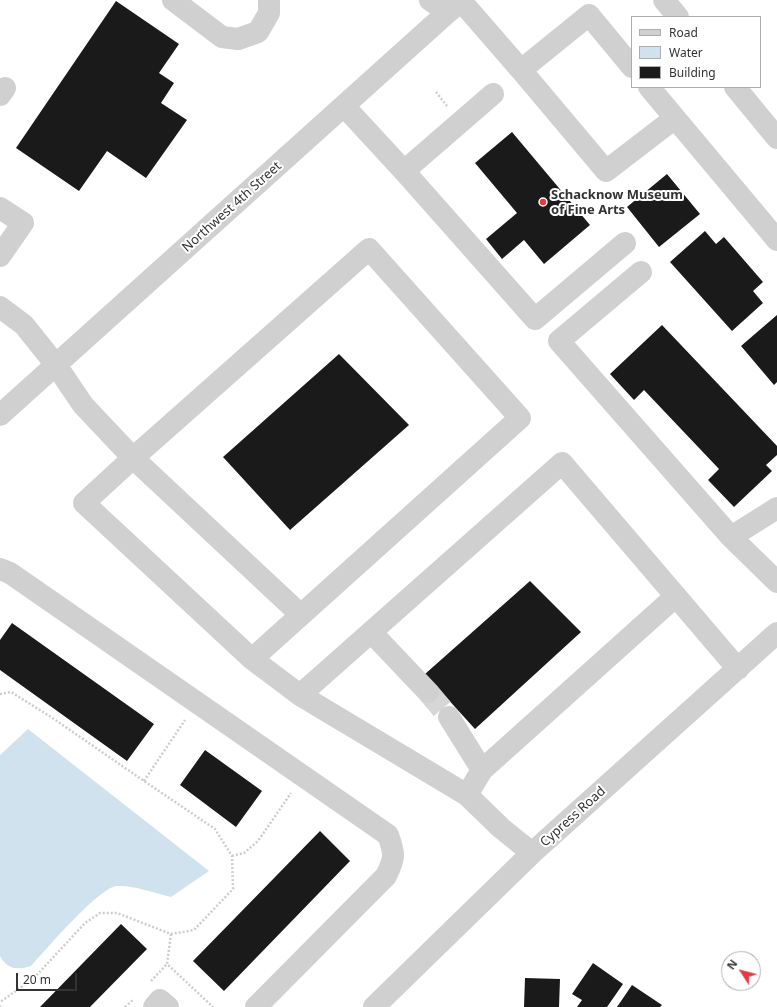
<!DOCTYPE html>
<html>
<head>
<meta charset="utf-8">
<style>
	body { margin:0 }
	#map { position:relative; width:777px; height:1007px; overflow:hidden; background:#fff; font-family:"Noto Sans",sans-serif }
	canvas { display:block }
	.legend { position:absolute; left:631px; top:16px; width:130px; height:72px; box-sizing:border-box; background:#fff; border:1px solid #adadad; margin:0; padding:5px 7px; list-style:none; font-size:12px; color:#333 }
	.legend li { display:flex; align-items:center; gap:8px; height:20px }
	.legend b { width:20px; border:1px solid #adadad }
	.north { position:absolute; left:721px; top:951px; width:40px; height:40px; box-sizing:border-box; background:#fff; border:1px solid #adadad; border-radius:50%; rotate:306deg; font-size:11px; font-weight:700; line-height:16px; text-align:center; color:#333 }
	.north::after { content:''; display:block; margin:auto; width:14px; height:18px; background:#e63946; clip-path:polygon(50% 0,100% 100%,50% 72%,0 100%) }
	.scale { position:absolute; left:16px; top:973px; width:61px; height:18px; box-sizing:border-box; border:2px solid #333; border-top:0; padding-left:5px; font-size:12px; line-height:14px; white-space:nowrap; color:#333; -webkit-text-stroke:3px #fff; paint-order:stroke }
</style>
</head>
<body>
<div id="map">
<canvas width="777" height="1007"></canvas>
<ul class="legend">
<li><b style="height:5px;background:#d0d0d0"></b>Road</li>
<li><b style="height:11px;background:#cfe2ee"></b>Water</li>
<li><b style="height:11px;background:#1a1a1a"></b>Building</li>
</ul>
<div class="north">N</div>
<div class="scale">20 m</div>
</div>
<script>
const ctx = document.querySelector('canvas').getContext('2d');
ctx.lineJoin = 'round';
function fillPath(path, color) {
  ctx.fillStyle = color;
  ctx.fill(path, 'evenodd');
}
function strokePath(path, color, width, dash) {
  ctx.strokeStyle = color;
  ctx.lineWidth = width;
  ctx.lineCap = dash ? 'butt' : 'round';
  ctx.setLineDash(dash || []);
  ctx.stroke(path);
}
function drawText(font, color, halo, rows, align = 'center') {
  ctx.font = font + ' "Noto Sans",sans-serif';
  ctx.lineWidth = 4;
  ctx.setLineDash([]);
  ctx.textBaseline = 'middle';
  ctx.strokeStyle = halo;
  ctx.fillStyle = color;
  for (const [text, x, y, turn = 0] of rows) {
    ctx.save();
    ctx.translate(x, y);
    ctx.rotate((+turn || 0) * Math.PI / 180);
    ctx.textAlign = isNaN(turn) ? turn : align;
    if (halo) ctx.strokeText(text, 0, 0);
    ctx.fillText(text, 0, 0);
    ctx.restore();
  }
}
fillPath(new Path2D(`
	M28,729L209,871L171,897C155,893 133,885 117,886C99,887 45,951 31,966C17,970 8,970 0,956V755Z`), '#cfe2ee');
fillPath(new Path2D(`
	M116,1L179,44L159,73L174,83L161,103L187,120L146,178L107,151L79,191L16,148Z
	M512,132L590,225L544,264L524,240L502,259L486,239L517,213L475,163Z
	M667,174L700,214L659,247L627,207Z
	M705,231L716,244L724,237L763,282L753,291L763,303L732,331L670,262Z
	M777,315V382L774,385L741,346Z
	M662,325L777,446V455L766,465L772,471L734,507L708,480L719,469L644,390L634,400L610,374Z
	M339,354L409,425L290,530L223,457Z
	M530,581L581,632L475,729L425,674Z
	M12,623L154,724L127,761L0,670V640Z
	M205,750L262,791L236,827L180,785Z
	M320,831L350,861L224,991L193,961Z
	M121,924L147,949L90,1007H40Z
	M593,963L623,984L607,1007H577L582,1000L572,994Z
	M525,978L560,979L559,1007H524Z
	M632,985L662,1005L660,1007H617Z`), '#1a1a1a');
strokePath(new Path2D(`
	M428,692L449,717`), '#d6d6d6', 22, [22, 11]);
strokePath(new Path2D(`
	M436,92L447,106
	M0,694L11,692L51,717L144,781L215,829L232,856L233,889L194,930L171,934L117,913H100L85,923L33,979L0,1002
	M144,781L185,720
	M232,856L244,853L258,841L291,793
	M171,934L167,964L213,1007
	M151,981L167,964
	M0,1006L1,1007
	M125,1007L134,999`), '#cdcdcd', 2.5, [2, 2]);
strokePath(new Path2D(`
	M173,0L222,37L238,39L258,32L269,13V0
	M430,0L448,12
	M664,0L678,17
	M462,2L521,70L589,15L632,67
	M521,70L606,171L675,118
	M649,87L777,240
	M735,87L777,138
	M0,95L5,88
	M344,106L404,171L493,94
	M404,171L535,319L625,243
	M0,208L23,223L0,256
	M641,272L559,341L731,537L777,582
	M0,307L24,325L56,365L83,405L133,458L301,615
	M0,415L448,12L464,0
	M731,537L777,508
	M0,569L10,573L388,835C395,854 395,858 386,876L256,1007
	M371,632L428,692
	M252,659L520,418L369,249L133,458L84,503L252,659L300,695
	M449,717L482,770
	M467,795L482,770L676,596
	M532,853L501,828L467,795L300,695L562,463L738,669
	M154,1007L160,1000L168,1007
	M374,1007L532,853L777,633`), '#d0d0d0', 22);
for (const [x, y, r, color] of [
	[543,202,4,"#e63946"]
]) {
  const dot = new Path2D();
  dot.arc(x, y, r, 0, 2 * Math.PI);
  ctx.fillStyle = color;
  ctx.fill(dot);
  strokePath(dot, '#fff', 1.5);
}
drawText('bold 13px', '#333', '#fff', [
	["Schacknow Museum",551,195],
	["of Fine Arts",551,210]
], 'left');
drawText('13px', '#333', '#fff', [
	["Northwest 4th Street",232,207,-42],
	["Cypress Road",573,817,-42]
]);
</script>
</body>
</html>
